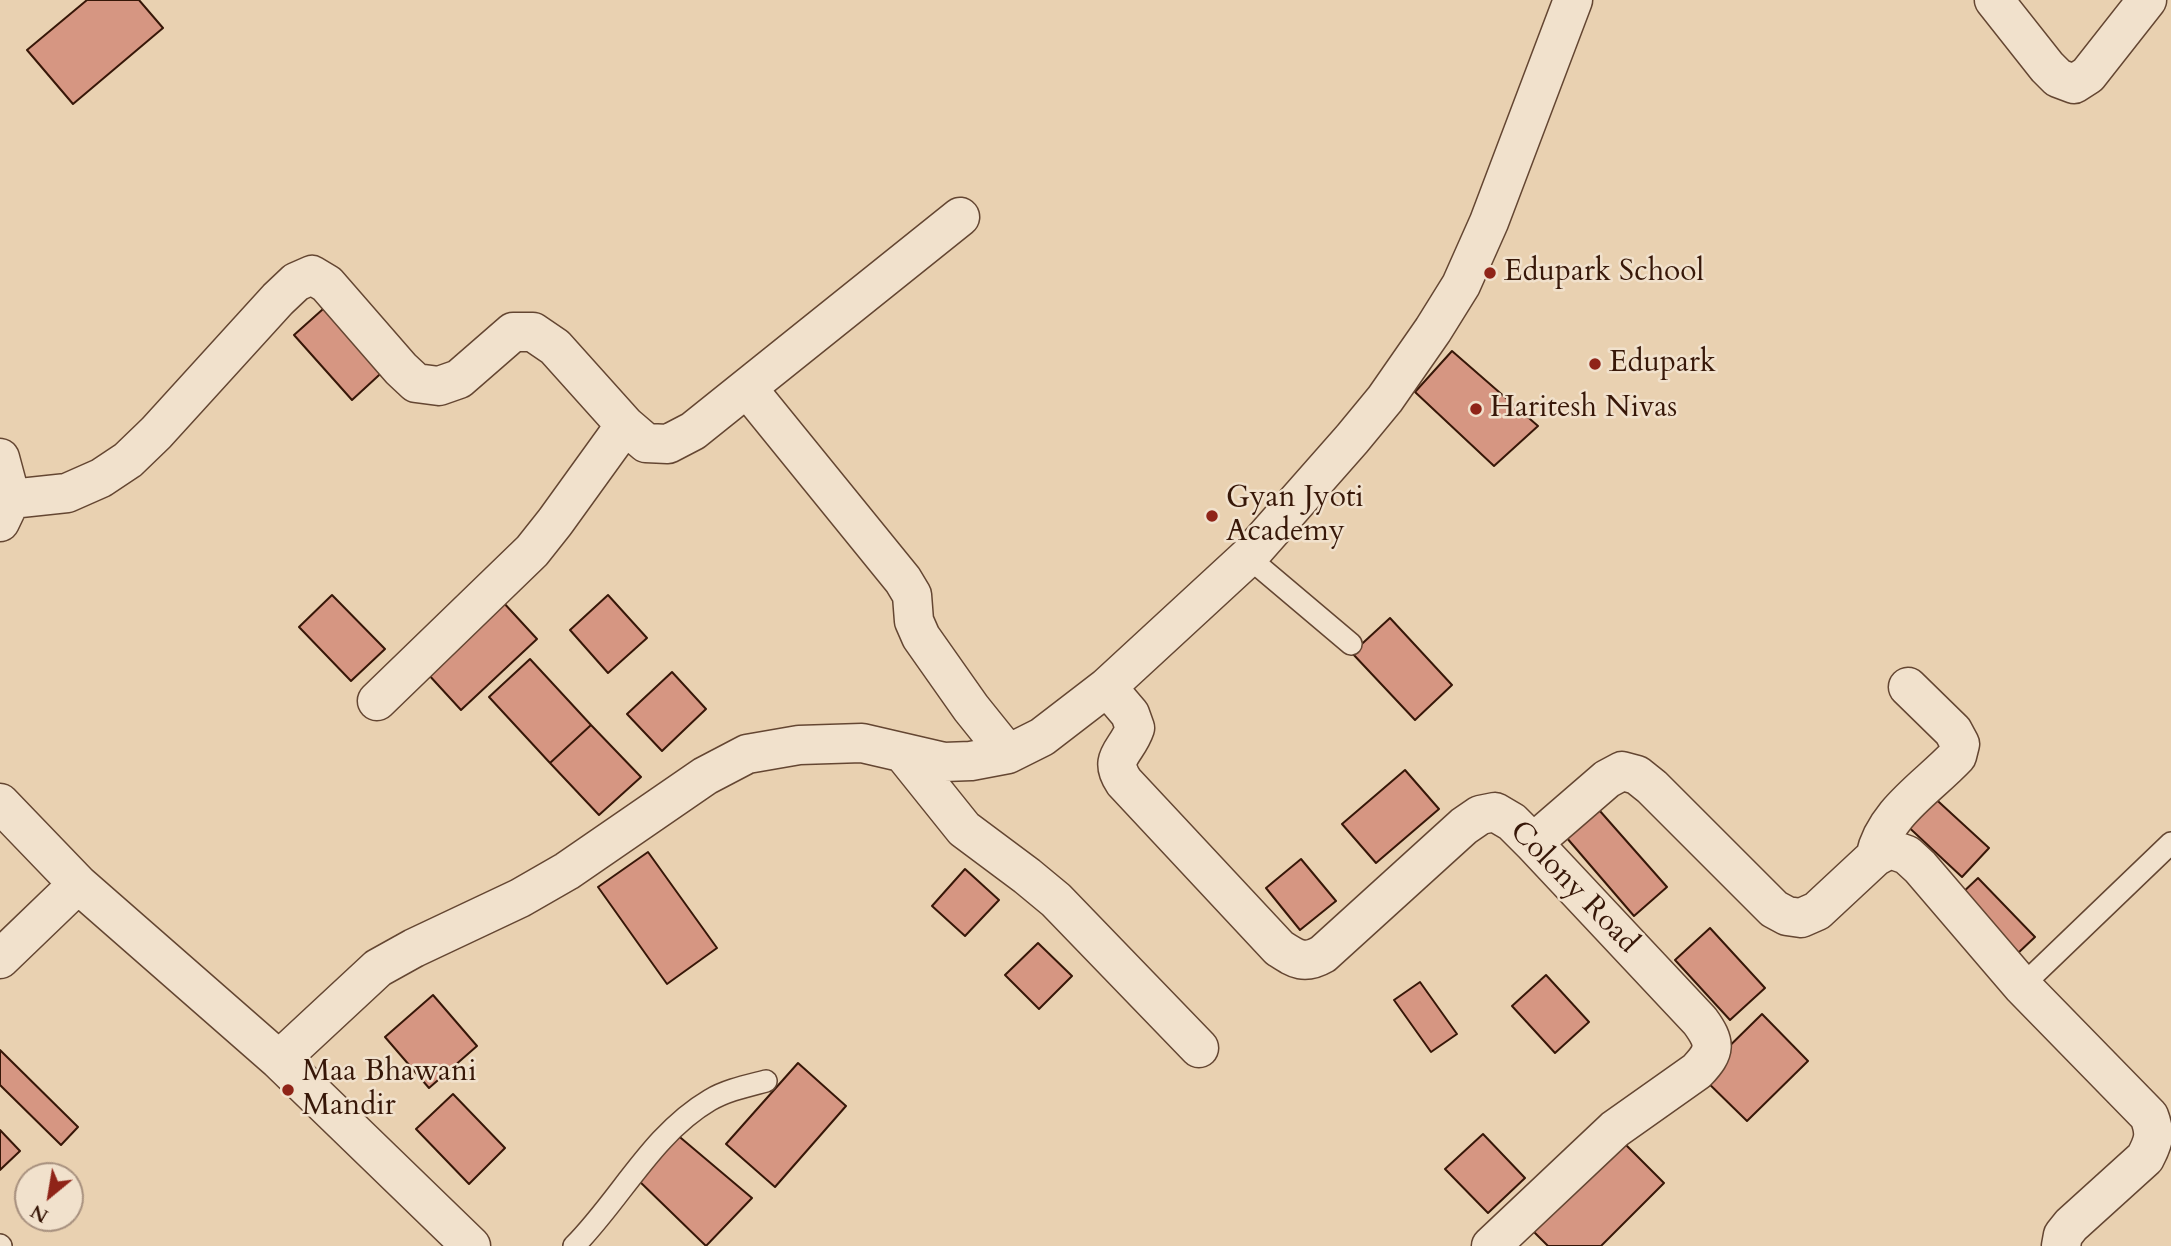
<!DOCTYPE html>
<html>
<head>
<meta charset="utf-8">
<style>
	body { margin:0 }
	#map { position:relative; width:2171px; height:1246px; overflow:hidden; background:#e9d1b1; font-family:Cardo,serif }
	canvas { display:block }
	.north { position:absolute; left:14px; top:1162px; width:70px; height:70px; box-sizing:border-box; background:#f1e1cc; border:2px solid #a7907e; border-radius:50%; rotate:210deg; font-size:19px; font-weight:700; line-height:28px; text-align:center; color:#371708 }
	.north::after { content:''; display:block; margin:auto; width:24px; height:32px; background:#8f2418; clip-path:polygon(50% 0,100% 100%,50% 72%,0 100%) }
</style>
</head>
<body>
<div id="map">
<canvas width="2171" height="1246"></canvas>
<div class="north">N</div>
</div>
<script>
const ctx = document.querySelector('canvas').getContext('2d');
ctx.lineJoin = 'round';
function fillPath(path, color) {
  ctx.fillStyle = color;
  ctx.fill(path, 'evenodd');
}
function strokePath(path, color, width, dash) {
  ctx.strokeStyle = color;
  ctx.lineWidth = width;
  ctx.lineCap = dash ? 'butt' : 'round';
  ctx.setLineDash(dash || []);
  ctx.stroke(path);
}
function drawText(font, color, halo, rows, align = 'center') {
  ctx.font = font + ' Cardo,serif';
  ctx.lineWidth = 5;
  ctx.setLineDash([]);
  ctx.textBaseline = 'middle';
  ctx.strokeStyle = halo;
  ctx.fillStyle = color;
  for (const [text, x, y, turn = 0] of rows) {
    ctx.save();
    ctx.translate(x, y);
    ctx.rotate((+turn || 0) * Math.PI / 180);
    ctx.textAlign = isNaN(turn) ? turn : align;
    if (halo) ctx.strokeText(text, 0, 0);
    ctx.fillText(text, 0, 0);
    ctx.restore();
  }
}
const building = new Path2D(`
	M87,0H139L163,28L73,104L27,50Z
	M332,301L390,365L352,400L294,335Z
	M1452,351L1538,426L1494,466L1415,392Z
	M332,595L385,649L351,681L299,627Z
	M608,595L647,638L608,673L570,630Z
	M502,601L537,639L461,710L427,673Z
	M1390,618L1452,685L1415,720L1352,653Z
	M530,659L591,725L550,763L489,697Z
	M672,672L706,709L662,751L627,714Z
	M591,725L641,777L599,815L550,763Z
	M1405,770L1439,809L1376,863L1342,824Z
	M1928,792L1989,848L1962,877L1901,820Z
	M1592,802L1667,887L1634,916L1560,830Z
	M648,852L717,948L667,984L598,887Z
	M1301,859L1336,901L1300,930L1266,888Z
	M965,869L999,900L965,936L932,906Z
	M1978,878L2035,937L2017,954L1960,895Z
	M1710,928L1765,988L1730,1020L1675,960Z
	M1038,943L1072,976L1039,1009L1005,975Z
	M1546,975L1589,1022L1555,1053L1512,1006Z
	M1420,982L1457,1034L1431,1052L1394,1000Z
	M433,995L477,1046L429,1088L385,1037Z
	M1762,1014L1808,1061L1747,1121L1700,1075Z
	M0,1050L78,1127L61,1145L0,1085Z
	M798,1063L846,1106L775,1187L726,1144Z
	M453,1094L505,1148L469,1184L416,1129Z
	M0,1130L20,1151L0,1170Z
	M675,1133L752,1198L706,1246L636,1178Z
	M1483,1134L1525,1178L1488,1213L1445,1169Z
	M1615,1134L1664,1183L1601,1246H1548L1526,1224Z`);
fillPath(building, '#d69682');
strokePath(building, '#371708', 2);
const service = new Path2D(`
	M1248,557L1351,644
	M2022,986L2171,843
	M0,1245L1,1246
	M574,1246C620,1200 652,1134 710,1100C727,1090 747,1086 766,1081`);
const minor = new Path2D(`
	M1994,0L2047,67L2058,78L2074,84L2088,75L2147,0
	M747,388L903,580L912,595L914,621L921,637L971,708L1008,754
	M0,458L11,499L0,522
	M11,499L67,493L101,478L128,460L156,433L278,299L296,282L312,275L327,284L401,369L416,383L439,386L459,379L513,332H533L555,347L625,425L646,443L668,444L693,431L960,217
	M1107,687L1130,714L1135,728C1127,752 1107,757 1124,782L1279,948C1296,959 1304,965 1323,954L1464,826L1480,815L1495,812L1512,822L1533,843L1700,1021C1716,1043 1716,1051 1697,1071L1615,1129L1491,1246
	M377,701L532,551L555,522L625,425
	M903,753L964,829L1027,876L1056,900L1199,1048
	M0,803L78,884L279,1060L471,1246
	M1533,843L1607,779L1622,771L1637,775L1652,787L1774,909L1787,916L1801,918L1817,911L1875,857L1890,849L1907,855L1920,867L2022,986L2149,1116C2156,1134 2154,1141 2145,1158L2071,1225L2063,1235L2061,1246
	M1875,857C1884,813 1928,787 1957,756L1960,744L1953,731L1908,687
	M0,959L78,884
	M279,1060L378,968L414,948L520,898L567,871L705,776L747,754L799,745L862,743L944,762L971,761L1008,754L1042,737L1107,687L1248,557L1352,439L1385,399L1433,330L1461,285L1489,222L1573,0`);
strokePath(service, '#644632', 24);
strokePath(minor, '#644632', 41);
strokePath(service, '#f1e1cc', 21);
strokePath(minor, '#f1e1cc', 38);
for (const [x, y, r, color] of [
	[1490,273,7,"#8f2418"],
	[1595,364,7,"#8f2418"],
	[1476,409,7,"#8f2418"],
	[1212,516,7,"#8f2418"],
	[288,1090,7,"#8f2418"]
]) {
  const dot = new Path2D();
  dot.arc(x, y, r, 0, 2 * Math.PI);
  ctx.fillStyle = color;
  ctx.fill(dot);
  strokePath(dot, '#f1e1cc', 2.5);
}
drawText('30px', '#371708', '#f1e1cc', [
	["Edupark School",1504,273],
	["Edupark",1609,364],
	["Haritesh Nivas",1490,409],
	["Gyan Jyoti",1226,499],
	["Academy",1226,533],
	["Maa Bhawani",302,1073],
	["Mandir",302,1107]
], 'left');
drawText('30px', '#371708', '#f1e1cc', [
	["Colony Road",1573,888,46]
]);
</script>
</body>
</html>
